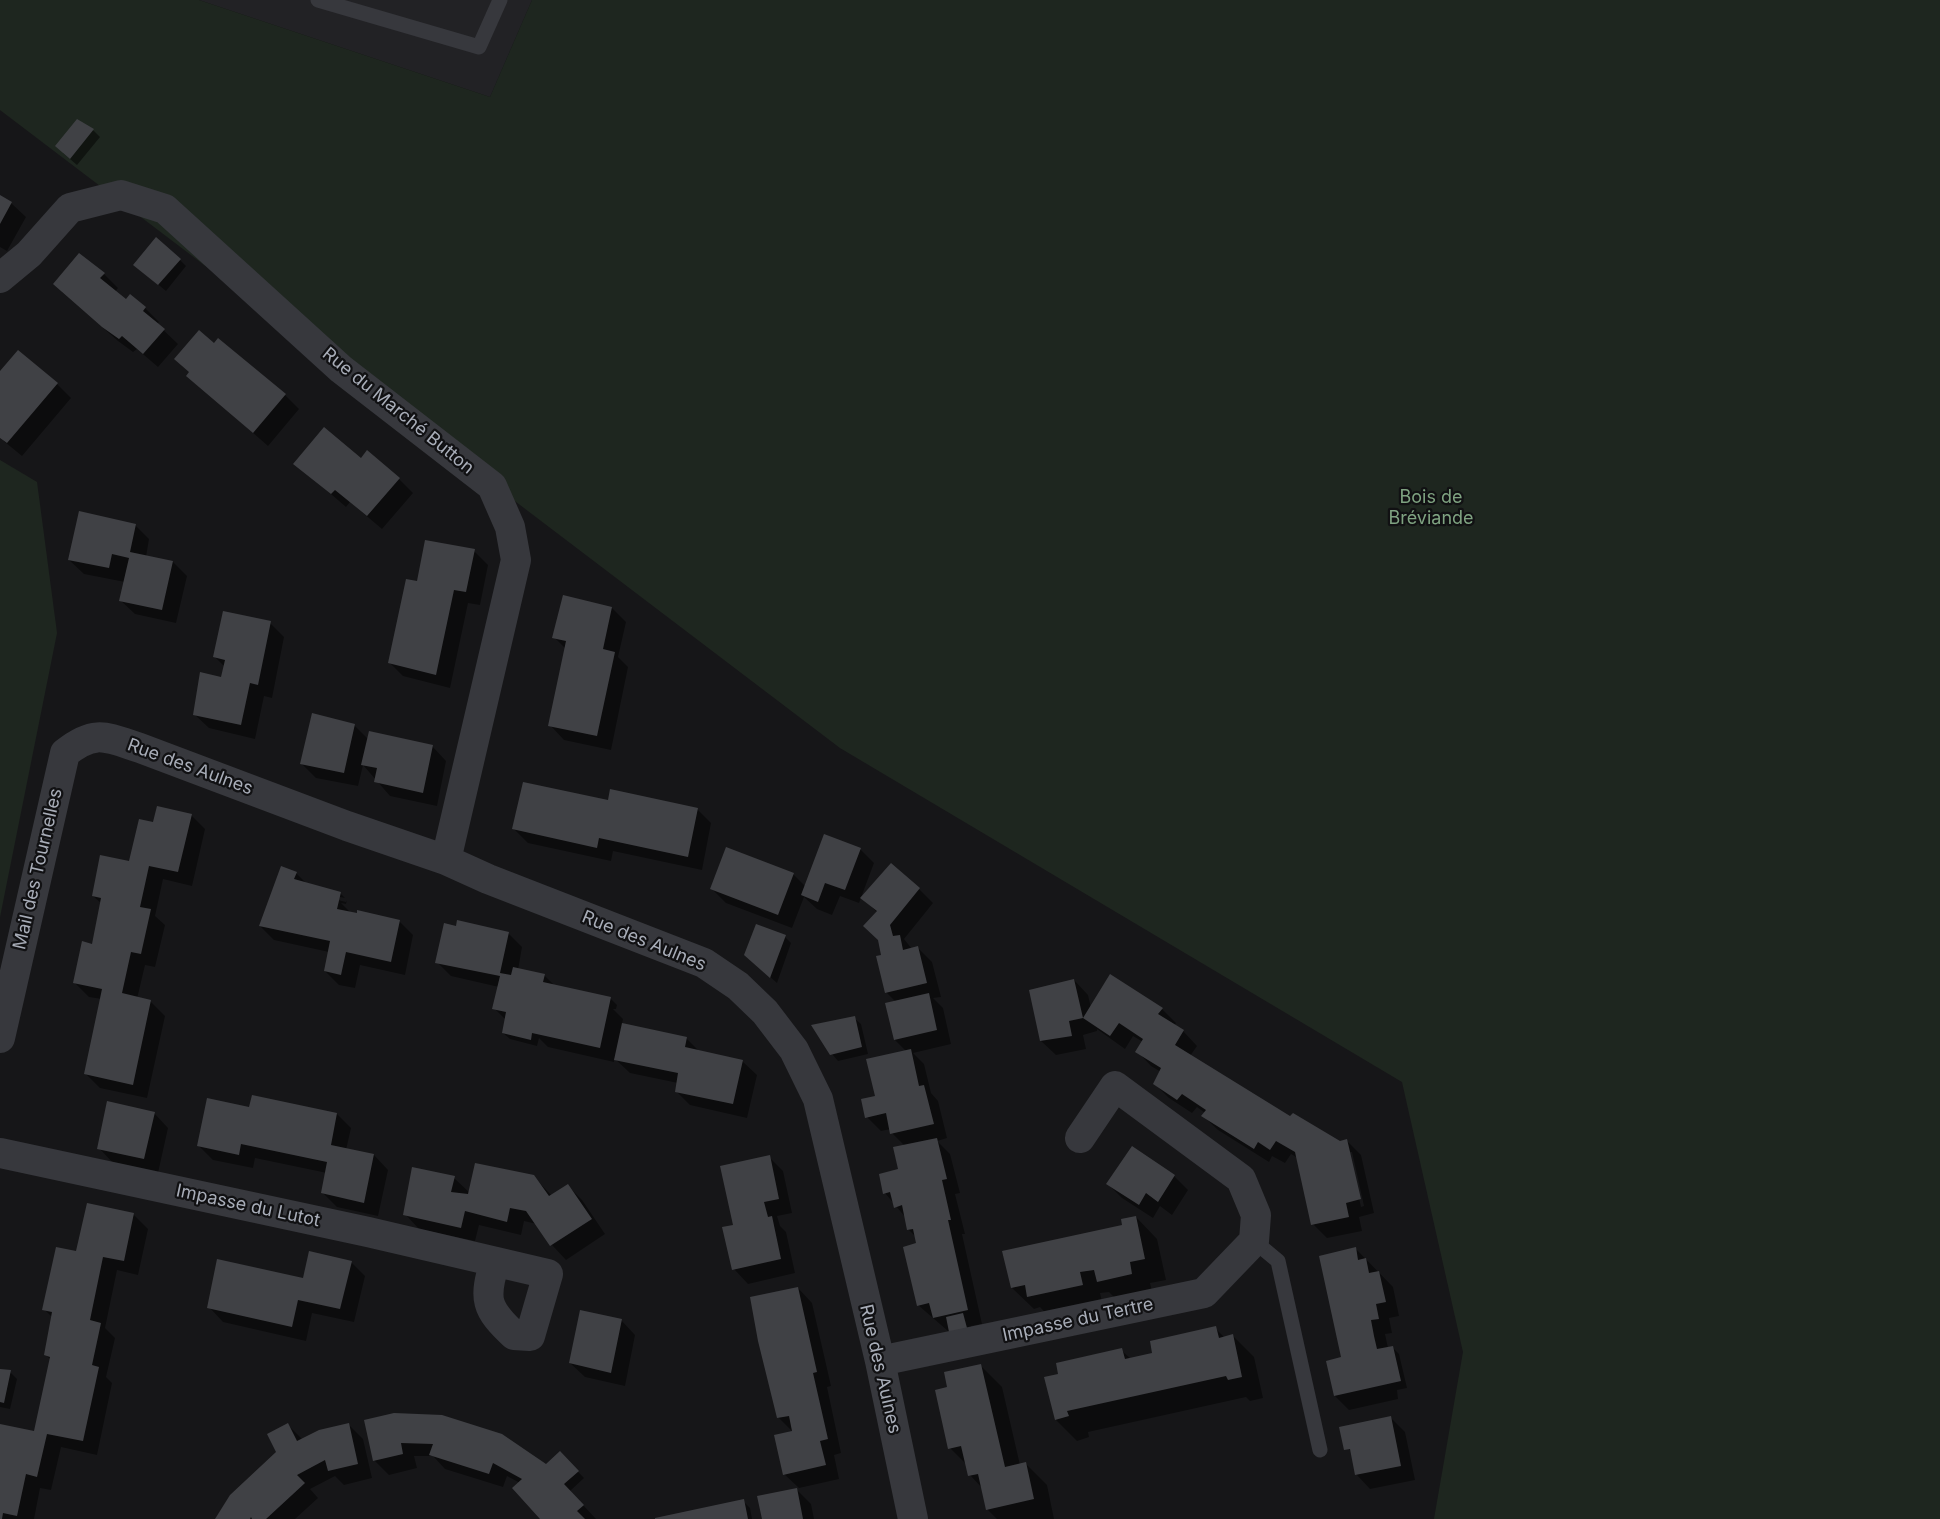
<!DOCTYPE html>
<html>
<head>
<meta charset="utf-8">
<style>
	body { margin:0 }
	canvas { display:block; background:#161618 }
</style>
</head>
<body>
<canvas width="1940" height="1519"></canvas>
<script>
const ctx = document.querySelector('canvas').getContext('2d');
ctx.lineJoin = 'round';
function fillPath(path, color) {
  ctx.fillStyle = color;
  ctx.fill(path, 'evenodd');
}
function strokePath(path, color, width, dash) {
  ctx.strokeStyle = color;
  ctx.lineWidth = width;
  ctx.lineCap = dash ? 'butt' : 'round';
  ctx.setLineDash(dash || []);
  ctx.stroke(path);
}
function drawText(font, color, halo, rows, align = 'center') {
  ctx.font = font + ' Inter,sans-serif';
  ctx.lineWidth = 4.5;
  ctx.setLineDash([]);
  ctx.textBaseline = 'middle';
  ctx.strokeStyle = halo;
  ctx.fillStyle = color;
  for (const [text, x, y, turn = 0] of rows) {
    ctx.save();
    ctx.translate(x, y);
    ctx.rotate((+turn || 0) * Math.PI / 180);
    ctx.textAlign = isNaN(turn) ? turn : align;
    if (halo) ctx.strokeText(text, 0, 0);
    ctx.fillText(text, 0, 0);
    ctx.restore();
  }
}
fillPath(new Path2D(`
	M199,0H532L490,97Z`), '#222225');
fillPath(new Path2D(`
	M0,0H199L490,97L532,0H1940V1519H1434L1463,1352L1402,1082L840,748L0,110Z
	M0,460L37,482L57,633L0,917Z`), '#1e261f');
fillPath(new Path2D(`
	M77,121L94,131L100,137L77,165L63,153Z
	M0,196L11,203L26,217L7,251L0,247Z
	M180,260L186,266L166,291L142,271Z
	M104,274L118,288L115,292L126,301L145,308L159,322L157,324L178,344L158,367L137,349L133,352L118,341L62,292Z
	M219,341L285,395L299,409L268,446L188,376Z
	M0,373L57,384L71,398L22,456L0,438Z
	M361,460L399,479L413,493L382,529L350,502L346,507L295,463Z
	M135,525L149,539L146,557L173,562L187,576L176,623L135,614L120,600L125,582L84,574L69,560Z
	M474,551L488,565L480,605L468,603L450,688L403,676L389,662L418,583Z
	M612,608L626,622L618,657L628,667L611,750L564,740L550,725L566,649L554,637Z
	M270,623L284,637L272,698L264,696L255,739L209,728L194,714L222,678L225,667L215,657Z
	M354,725L369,740L432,746L446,761L437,806L390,796L363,765L358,786L316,778L302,764Z
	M609,802L697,809L711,823L702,870L613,851L611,861L528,843L514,829Z
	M191,815L205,829L192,886L163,879L155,916L165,925L155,967L145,965L137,999L151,1002L165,1016L147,1098L100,1088L86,1074L102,999L89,997L74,982L93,945L102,904L93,896L130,863L154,824Z
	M860,849L874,863L859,903L840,896L832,915L817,909L804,897L792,928L726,903L712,889L793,874L806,887Z
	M296,873L308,885L340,893L345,898L330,895L334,899L346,902L347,900L346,904L341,903L352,914L399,921L413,935L405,975L360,965L355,988L339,985L325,971L329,952L274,940L260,926Z
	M919,889L933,903L904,939L912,949L918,948L932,962L941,997L933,998L943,1008L951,1044L913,1053L924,1064L931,1093L938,1101L947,1138L937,1141L950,1154L960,1193L955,1194L965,1234H962L982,1324L971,1326L973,1335L948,1331L918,1305L916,1237L908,1229L906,1218L885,1193L900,1170L905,1146L892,1133L891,1129L881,1131L867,1117L877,1097L906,1051L895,1040L896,1002L886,992L878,913L862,898Z
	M508,933L522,947L518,970L544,975L555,986L610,998L617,1005L616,1009H613L623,1019L622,1024L686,1038L699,1051L742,1061L757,1075L747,1118L690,1105L676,1091L678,1083L630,1073L614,1058V1062L548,1047L539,1038L537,1046L510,1039L503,1033L506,1020L494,1008L499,987L451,976L437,962Z
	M785,937L791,943L777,983L752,961Z
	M1074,980L1088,995L1091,1008L1162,1009L1176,1023L1174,1026L1183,1031L1197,1046L1190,1056L1291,1118L1339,1143L1347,1141L1361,1155L1374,1213L1359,1217L1362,1231L1327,1238L1313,1224L1298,1158L1291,1154L1285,1163L1272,1156L1269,1162L1218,1130L1203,1116L1205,1113L1197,1107L1192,1113L1169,1098L1155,1084L1161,1072L1151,1066L1137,1051L1143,1042L1133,1036L1125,1049L1097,1029V1031L1083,1035L1086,1049L1056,1055L1041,1041ZM1349,1152H1352L1364,1206L1361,1207Z
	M854,1018L861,1024L868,1054L838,1061L832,1054Z
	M154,1113L168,1128L158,1173L113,1163L99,1148Z
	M337,1114L351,1128L346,1150L374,1155L388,1170L378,1216L337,1207L323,1193L327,1173L255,1158L253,1168L213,1160L199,1146Z
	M769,1157L783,1171L792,1213L777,1216L780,1226L786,1232L795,1273L748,1284L734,1269L735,1226Z
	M533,1176L552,1196L568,1186L582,1200L605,1234L566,1260L552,1245L537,1224L524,1221L521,1235L479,1225L475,1241L419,1229L405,1214L454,1178L470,1193Z
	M1174,1176L1188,1190L1172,1215L1160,1206L1153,1218L1122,1198L1108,1184Z
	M134,1215L148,1229L138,1275L117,1270L105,1328L115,1338L106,1377L112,1383L97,1455L61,1447L51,1490L40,1488L34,1519H0V1426L35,1433L51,1360L46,1355L53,1318L44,1309L77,1253Z
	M1136,1217L1157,1239L1166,1280L1150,1283L1153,1295L1119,1302L1109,1292L1100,1293L1103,1306L1050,1318L1040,1307L1034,1309L1012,1288L1124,1226Z
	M1355,1248L1393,1287L1399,1316L1389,1318L1392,1333L1385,1334L1388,1348L1392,1347L1399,1354L1407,1388L1397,1390L1398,1399L1349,1410L1335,1396L1343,1359Z
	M351,1262L365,1276L354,1322L312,1313L306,1341L223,1322L209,1307L304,1280Z
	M798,1288L812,1303L831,1386L827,1387L841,1453L834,1455L839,1479L799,1488L784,1474L793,1432L778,1417Z
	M621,1320L635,1335L625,1386L585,1377L570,1363Z
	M1215,1328L1225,1338L1233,1336L1254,1357L1263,1398L1250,1401L1246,1397L1088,1432L1089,1437L1077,1441L1056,1420L1060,1375L1121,1350L1131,1359L1154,1354Z
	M981,1366L1002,1387L1020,1465L1026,1464L1047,1485L1054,1519H997L988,1510L983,1489L970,1475L968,1466L950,1448L949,1388Z
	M0,1370L10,1372L17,1379L10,1409L0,1407Z
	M1391,1418L1405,1432L1415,1480L1370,1489L1356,1474L1352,1452L1345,1445Z
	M366,1421L501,1435L547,1466L560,1453L584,1478L570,1491L596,1519H542L520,1483L507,1476L503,1487L445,1469L433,1456H414L417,1468L389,1475L374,1460Z
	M348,1424L363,1439L372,1478L344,1485L335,1476L310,1489L318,1498L295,1519H217L278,1453L288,1425L303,1440Z
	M797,1490L811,1504L814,1519H763Z
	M743,1501L750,1508L752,1519H658Z`), '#0007');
fillPath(new Path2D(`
	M77,119L94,129L70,159L55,146Z
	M0,195L12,202L0,224Z
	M156,237L181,259L158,285L133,265Z
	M79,253L105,273L100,278L126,299L130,294L146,307L143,311L165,329L143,354L122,336L119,339L102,327L53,284Z
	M199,330L214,343L218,338L286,394L253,433L186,376L189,372L174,359Z
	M18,350L58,383L7,443L0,438V371Z
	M324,427L361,458L367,450L400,478L367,516L335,490L331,494L293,464Z
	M79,511L136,524L130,552L173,561L162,610L119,601L129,558L112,554L109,568L68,560Z
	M425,540L475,549L466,592L454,590L436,675L388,663L406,579L417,581Z
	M563,595L612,607L603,649L615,652L597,736L548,726L566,641L552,638Z
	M223,611L271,621L258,685L250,683L241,725L193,715L200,672L221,677L225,660L213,657Z
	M312,713L355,724L344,773L300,764Z
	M369,731L433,745L423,793L374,782L377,768L361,765Z
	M523,782L608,800L610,789L698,808L688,857L599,838L597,848L512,829Z
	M157,806L192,814L178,872L149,866L140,907L151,909L141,954L131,952L122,993L151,1000L133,1085L84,1074L102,989L73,983L82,941L92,944L101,898L92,896L100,855L129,861L139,819L153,822Z
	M824,834L861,848L845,890L825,883L818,902L801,895Z
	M726,847L794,873L778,915L710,889Z
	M891,863L920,888L890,925L893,936L900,935L903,950L918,946L927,983L885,993L876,956L881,955L878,940L863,926L877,911L860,898Z
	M281,866L297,872L294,879L341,892L337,909L357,913V910L400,920L391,962L346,952L341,975L324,971L330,941L259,926Z
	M457,920L509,932L500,973L511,975L513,967L545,974L543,982L611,997L600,1048L532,1033L531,1040L502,1033L506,1012L492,1009L500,976L435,963L444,923L456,926Z
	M756,924L786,935L770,978L744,955Z
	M1110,974L1163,1008L1158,1014L1184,1030L1175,1045L1290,1116L1293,1113L1340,1141L1347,1139L1361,1199L1346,1203L1349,1217L1311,1225L1295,1152L1276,1141L1270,1150L1258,1142L1254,1149L1201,1116L1206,1110L1182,1094L1177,1100L1153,1084L1161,1068L1135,1052L1143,1039L1119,1023L1110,1036L1083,1018Z
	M1074,979L1083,1018L1069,1021L1072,1036L1040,1041L1029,990Z
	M929,993L937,1030L894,1040L885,1003Z
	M855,1016L862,1047L830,1055L811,1025Z
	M622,1023L687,1037L685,1047L743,1060L733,1104L675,1092L678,1073L614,1060Z
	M911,1049L919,1086L924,1085L934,1124L890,1134L886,1113L865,1118L861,1099L875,1096L866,1059Z
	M252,1095L337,1113L331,1145L374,1154L364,1203L321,1193L327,1162L241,1144L239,1155L197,1146L207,1098L249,1107Z
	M107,1101L155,1112L144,1159L97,1149Z
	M937,1138L947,1179L942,1180L951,1220H948L968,1310L933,1318L929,1303L917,1306L903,1247L916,1243L913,1229L907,1230L902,1205L894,1208L890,1192L883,1194L879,1174L898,1169L893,1147Z
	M1132,1146L1175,1175L1158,1202L1146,1193L1139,1205L1106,1184Z
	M770,1155L779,1199L764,1202L768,1217L772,1216L781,1259L732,1270L722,1227L733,1225L720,1166Z
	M475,1163L534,1175L549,1196L568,1184L592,1219L550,1246L526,1211L510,1208L507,1222L465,1211L461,1228L403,1215L412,1167L455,1176L451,1192L468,1194Z
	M87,1203L134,1213L124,1261L103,1257L90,1320L101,1323L92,1365L99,1367L83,1441L47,1434L37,1477L26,1474L17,1516L3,1513L2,1519H0V1424L34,1431L50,1357L44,1355L52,1312L42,1310L56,1247L76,1251Z
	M1136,1216L1145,1259L1130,1262L1132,1274L1097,1282L1094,1270L1080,1272L1083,1285L1027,1297L1025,1285L1011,1288L1002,1251L1122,1225L1121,1219Z
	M1356,1247L1358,1260L1366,1258L1369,1273L1379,1271L1386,1302L1376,1304L1379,1319L1371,1320L1374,1336L1377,1349L1393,1346L1401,1381L1334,1396L1326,1361L1341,1357L1319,1256Z
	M309,1251L352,1261L340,1309L298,1300L292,1327L207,1308L217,1259L303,1278Z
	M798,1287L817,1372L813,1373L828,1439L820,1441L826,1465L783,1475L774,1435L792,1431L789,1416L777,1418L758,1341L750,1297Z
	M580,1310L622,1319L611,1373L569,1363Z
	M963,1313L967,1328L949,1332L946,1317Z
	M1216,1326L1219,1338L1233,1334L1242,1377L1228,1380L1226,1376L1067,1411L1069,1416L1055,1420L1044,1377L1058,1374L1056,1363L1122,1348L1125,1359L1152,1353L1150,1341Z
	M981,1364L1005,1467L1026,1462L1034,1499L986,1510L978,1474L968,1476L961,1446L948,1449L935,1390L947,1387L944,1372Z
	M0,1369L11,1370L4,1403L0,1402Z
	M394,1413L442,1415L502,1434L546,1464L560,1451L579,1471L564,1484L584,1505L577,1511L585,1519H540L512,1488L522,1479L493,1463L489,1474L429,1455L433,1444L401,1443L403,1454L373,1461L364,1420Z
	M1391,1416L1401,1466L1355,1475L1350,1449L1344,1450L1339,1427Z
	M288,1423L297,1441L319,1430L349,1423L358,1464L328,1471L325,1460L297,1475L305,1483L266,1519H252L251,1517L250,1519H215L230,1495L276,1452L267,1434Z
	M797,1488L803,1519H762L757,1496Z
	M744,1499L748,1519H655V1518Z`), '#404145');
strokePath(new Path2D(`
	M318,0L479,47L500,0
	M1254,1241L1278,1261L1320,1450`), '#37383d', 15);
strokePath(new Path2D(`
	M0,278L29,254L70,208L121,195L165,209L341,369L492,486L510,527L516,560L446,860
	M0,1038L65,753C95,729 106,737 140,748L347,826L446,860L488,879L704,963L738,986L765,1012L794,1050L818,1099L880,1361L913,1519
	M0,1153L368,1232L548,1274L530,1336L514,1335C486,1309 483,1299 495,1262
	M880,1361L1204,1293L1254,1241L1256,1215L1241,1179L1115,1086L1080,1138`), '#37383d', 30);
drawText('18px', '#a8adb8', '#111113', [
	["Rue du Marché Button",398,411,39],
	["Rue des Aulnes",190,767,20],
	["Mail des Tournelles",38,869,-77],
	["Rue des Aulnes",644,941,22],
	["Impasse du Lutot",248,1206,12],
	["Impasse du Tertre",1078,1320,-12],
	["Rue des Aulnes",880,1369,77]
]);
drawText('18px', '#7fa381', '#111113', [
	["Bois de",1431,498],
	["Bréviande",1431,519]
]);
</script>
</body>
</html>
